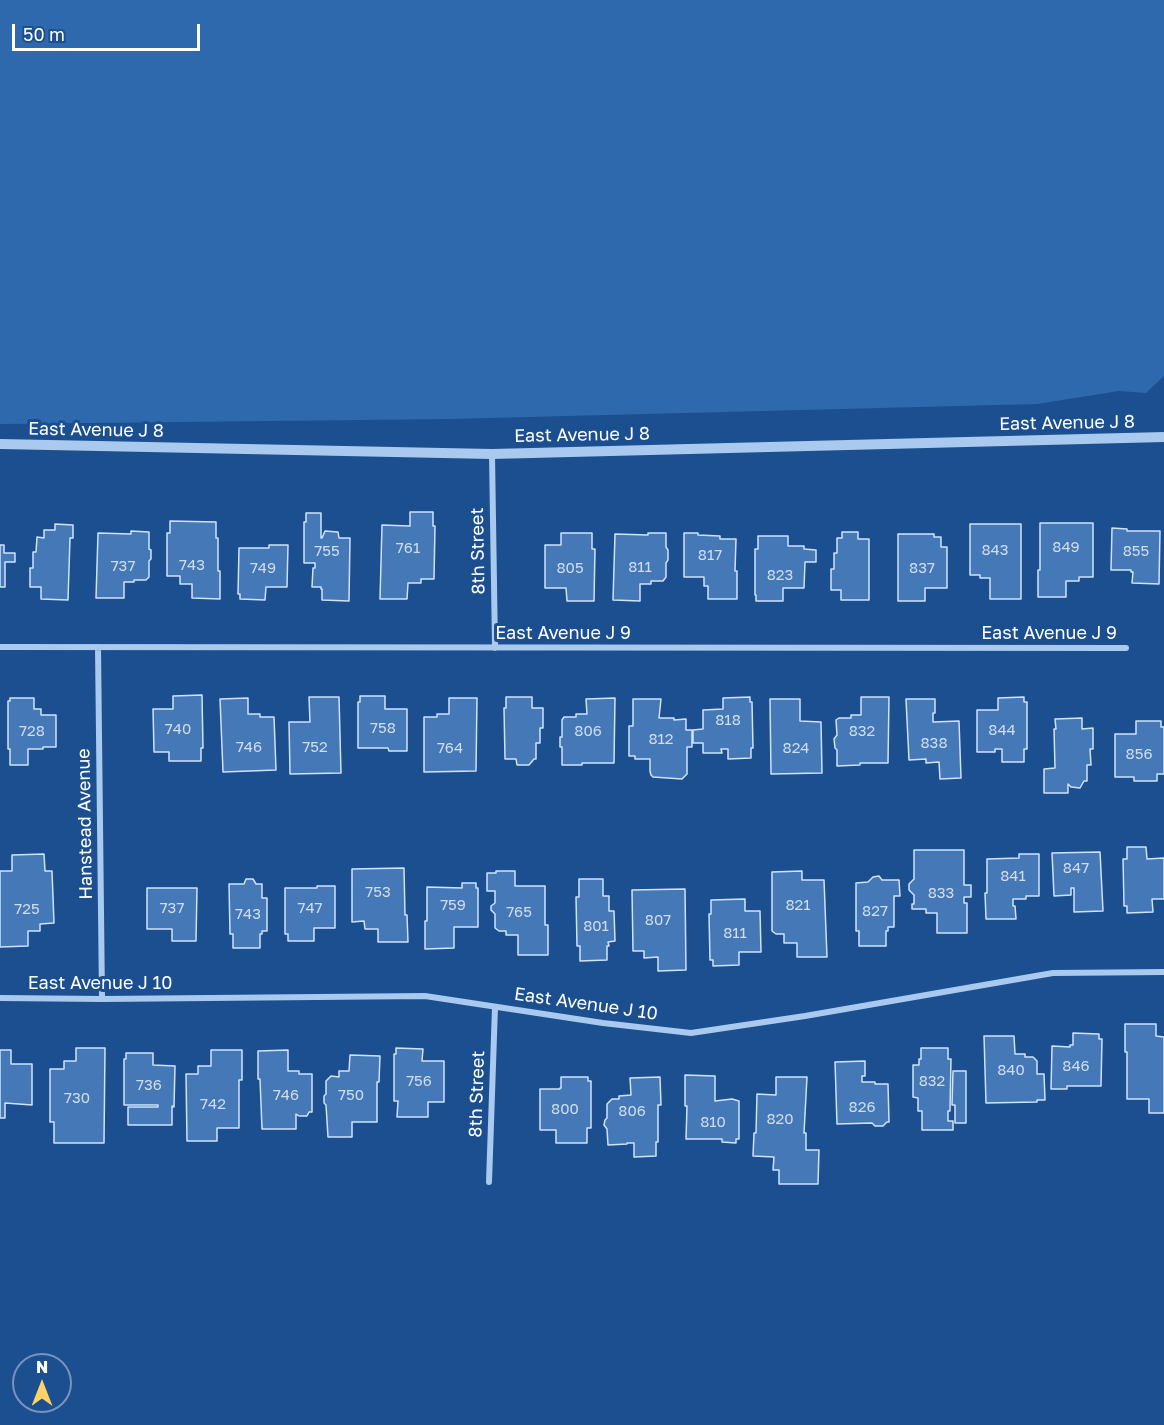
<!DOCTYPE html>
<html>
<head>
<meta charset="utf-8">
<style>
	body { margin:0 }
	#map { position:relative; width:1164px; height:1425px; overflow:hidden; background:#1b4f8f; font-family:"Golos Text",sans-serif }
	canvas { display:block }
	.north { position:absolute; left:12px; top:1353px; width:60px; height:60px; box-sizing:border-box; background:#1b4f8f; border:2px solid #7695bc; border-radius:50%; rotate:0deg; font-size:16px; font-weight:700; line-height:24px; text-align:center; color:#fff }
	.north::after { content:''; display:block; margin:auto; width:21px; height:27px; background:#ffd166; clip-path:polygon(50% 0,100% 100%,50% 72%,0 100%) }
	.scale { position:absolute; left:12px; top:24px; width:188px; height:27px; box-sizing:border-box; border:3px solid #fff; border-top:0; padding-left:8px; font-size:18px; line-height:21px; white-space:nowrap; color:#fff; -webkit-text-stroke:4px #1b4f8f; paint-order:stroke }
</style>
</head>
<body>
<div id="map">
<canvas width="1164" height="1425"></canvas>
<div class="north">N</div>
<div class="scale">50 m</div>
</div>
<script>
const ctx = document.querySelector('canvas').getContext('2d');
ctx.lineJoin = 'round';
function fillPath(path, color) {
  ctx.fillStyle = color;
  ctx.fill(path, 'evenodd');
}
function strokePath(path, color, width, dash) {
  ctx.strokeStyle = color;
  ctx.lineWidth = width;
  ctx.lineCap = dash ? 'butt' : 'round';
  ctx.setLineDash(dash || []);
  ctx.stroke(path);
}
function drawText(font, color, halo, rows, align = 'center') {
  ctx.font = font + ' "Golos Text",sans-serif';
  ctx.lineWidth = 6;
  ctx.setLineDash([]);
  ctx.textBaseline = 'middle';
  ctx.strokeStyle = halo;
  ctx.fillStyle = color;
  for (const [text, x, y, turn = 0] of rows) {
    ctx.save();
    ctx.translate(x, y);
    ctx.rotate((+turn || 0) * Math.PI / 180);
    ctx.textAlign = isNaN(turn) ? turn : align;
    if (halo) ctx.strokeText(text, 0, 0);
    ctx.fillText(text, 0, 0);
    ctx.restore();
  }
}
fillPath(new Path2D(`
	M0,0H1164V376L1146,393L1119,391L1037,404L451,419L0,424Z`), '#2e69ad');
const building = new Path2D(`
	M410,512H433V526H435L434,579H421V583H408L407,599H380L382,525L410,526Z
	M306,513H321V538H322L325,531L338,532L339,538H350L349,601L322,600V589H321V587H312L313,568H315V563H304V522H306Z
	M170,521L216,522V538H218V571H220V599L192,598V584H180V576H167V533H170Z
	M1040,523H1093V577H1079V581H1066V597H1038V570H1040Z
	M55,524L73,525V538H70L68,600L41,599V587H30V568H33V552H36L37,537L44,538V530H55Z
	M970,524H1021V599H990V578H980V575H970Z
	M1112,528L1127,529V531H1160L1159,584L1132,583L1133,572H1131V570H1111Z
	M131,531L149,532V549L151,550V559L149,561V577L146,580H134V582H124V598H96L98,533L131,534Z
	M842,532H858V539H869V600H841V590H831V569H834V553H837V538H842Z
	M561,533H592V549H595L594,601H567L566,588H545V545H561Z
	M648,533H666V547L668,550V560L666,563V577L663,581H651V584H640V601L613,600L615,534L648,535Z
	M684,533H698V535L720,536V539H736L735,571H737V599H708V586H704V577H684Z
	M898,534H934V537H941V547H947V588H925V601H898Z
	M758,536H788V546H804V549L816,550V562H805L804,588H783V601H756V595H755V549H758Z
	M0,545H4V553H15V562H5V587H0Z
	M269,545H288L287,587H266L265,600L240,599V594H238L239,548H269Z
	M202,695L203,748H201V761H169V752H154L153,709H173V696Z
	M360,696H385V709H407V751H389L388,748H358V702H360Z
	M309,697H339L341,773L290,774L289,722H310Z
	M506,697H532V708H543V728H540V743H536V759H534L529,765H517L516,759H505L504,708H506Z
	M750,697V702H752L753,748H751V758L728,759V749H721L722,753H703V743H693V730L703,729V710L723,709V698Z
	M861,697H889L888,763H860V765L837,766V750L835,748L834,739L837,735L836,720L839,718H851V715H861Z
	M1024,697V702H1027V749H1024V762H1002V749H995V752H977V710H998V698Z
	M10,698H34V709H41V715H56V747H43V749H28V765H10V749H8V701H10Z
	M248,698V714H260V717H274L276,770L223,772L220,699Z
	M449,698H477L476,771L424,772V717H437V714H449Z
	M615,698L614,763H582V765H562V747H560V737H562V720L564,717H576V714H587L586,699Z
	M633,699H661L659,718H674V720L686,719V730H692V747H687V774L682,779L653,777L651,775L650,771V759H635V756H629V726H633Z
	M770,699H800V721L821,722L822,773L771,774Z
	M906,699H935V713H933V722L959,721L961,778L940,779L939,762L926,763V759L909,760Z
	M1082,718V729L1093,728V749H1090L1091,765H1087V781H1084L1080,788L1071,787L1068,784V793H1044V769L1055,768L1054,729H1056L1055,719Z
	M1136,721H1161V727H1164V774H1157V781H1134V777H1115V734H1136Z
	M1127,847H1146L1147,859L1164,858V899H1152L1153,912L1127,913V906H1124L1123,859H1127Z
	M914,850H964V885H971V897H964V903H967V933H937V913H926V909H912V904H914V895L909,890V884L914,879Z
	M1100,852L1103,911L1074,912V888H1071V895L1054,896L1052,853Z
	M44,854L45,871H52L54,923L40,924V931H28V946L0,947V871H12V855Z
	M1019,854H1039V896H1026V899H1013V906H1015L1016,919H986L985,893H987V859L1019,858Z
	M404,868L405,915H407L408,942H378V929H365L364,921L352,922V869Z
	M496,871H515V886H545V925H548V955H518V935H506V931H499L495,928V914L491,910V906L495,903V891H487V873H496Z
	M802,871V880H824L827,957H797V943H784V934H776L772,931V872Z
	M879,876L882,880H899L900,896H894V927H888V931H886V946H859V931H856V883L868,882L873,877Z
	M246,879H253L256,884H262V898H267V931H262V934H260V948H233V934H230L229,884H244Z
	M579,879H603V896H609V911H614L615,941L608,942L609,946H607V960L580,961V946H577L576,897H579Z
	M462,883H476V888H478V927H454V948L425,949V921H427V887L462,888Z
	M317,886H335V928H314V941H288V934H285V888H317Z
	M147,888H197L196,941H172V929H147Z
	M685,889L686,970L658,971V957L644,958V951H633L632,890Z
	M745,899V911H760L761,952H739V965L713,966V960H710L709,914H711V900Z
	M1125,1024H1156V1036L1164,1037V1113H1149V1099H1127V1052H1125Z
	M1073,1033L1099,1034V1039H1102L1101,1086H1067V1089H1051L1052,1046L1070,1047V1045H1073Z
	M984,1036H1014L1015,1054H1025V1057H1033L1037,1061V1074H1044L1045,1100H1037V1102L986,1103Z
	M76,1048H105L104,1143H54V1122H50V1069H64V1061H76Z
	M396,1048L423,1049L422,1061H444V1102H428V1117H397L398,1101H394V1054H396Z
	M921,1048H948V1059H951L950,1111H948V1121H953V1130H922V1111H918V1098L913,1097V1065H919V1059H921Z
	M0,1050H11V1064H32V1105L5,1103V1118H0Z
	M211,1050H242V1080H239V1128H217V1141H187L186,1074H198V1066H211Z
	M288,1050V1071H299V1074H312V1112H309L307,1116H299L296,1114V1129H262L260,1079H258V1051Z
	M126,1053H153V1065L175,1066L174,1107L172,1106V1125H128V1107H158V1105H124V1059H126Z
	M350,1055L380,1056L379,1082H377V1122H352V1137H328L326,1105L324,1103V1096L326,1094V1081L331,1076L339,1077V1071H349Z
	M865,1061V1076H862V1082H875V1084H888L889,1122H887L883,1126H875L872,1123L837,1124L835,1062Z
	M953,1071H966V1123H955V1105H952Z
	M685,1075L715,1076V1101L732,1099L739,1101V1139H736V1143L722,1142V1139H686L687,1106H685Z
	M561,1077H588V1081H591V1128H587V1143H556V1130H540V1089H560V1088H561Z
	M660,1077L661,1105H658V1142H656V1156L634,1157V1143H627V1144L608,1145L607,1129L604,1125L605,1120L607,1118V1104L612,1099H619V1096L631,1095L630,1078Z
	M776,1077H807L804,1133H806V1150H819L818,1184H779V1170H773L774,1157L753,1156L754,1133H756L757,1094L776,1095Z`);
fillPath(building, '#4478b7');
strokePath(building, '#cfe3fa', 1.5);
strokePath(new Path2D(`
	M492,454L495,648
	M0,647L1126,648
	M98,647L102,999
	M0,998L102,999L425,996L603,1023L691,1033L805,1016L1053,973L1164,972
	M489,1182L495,1007`), '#a9c9ee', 6);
strokePath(new Path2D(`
	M0,444L492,454L1164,437`), '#a9c9ee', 10);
drawText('15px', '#d0dded', null, [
	["849",1066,547],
	["761",408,548],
	["843",995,550],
	["755",327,551],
	["855",1136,551],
	["817",710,555],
	["743",192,565],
	["737",123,566],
	["811",640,567],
	["749",263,568],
	["805",570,568],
	["837",922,568],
	["823",780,575],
	["818",728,720],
	["758",383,728],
	["740",178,729],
	["844",1002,730],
	["728",32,731],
	["806",588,731],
	["832",862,731],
	["812",661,739],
	["838",934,743],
	["746",249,747],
	["752",315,747],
	["764",450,748],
	["824",796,748],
	["856",1139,754],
	["847",1076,868],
	["841",1013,876],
	["753",378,892],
	["833",941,893],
	["759",453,905],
	["821",798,905],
	["737",172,908],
	["747",310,908],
	["725",27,909],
	["827",875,911],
	["765",519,912],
	["743",248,914],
	["807",658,920],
	["801",596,926],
	["811",735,933],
	["846",1076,1066],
	["840",1011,1070],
	["756",419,1081],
	["832",932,1081],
	["736",149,1085],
	["746",286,1095],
	["750",351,1095],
	["730",77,1098],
	["742",213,1104],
	["826",862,1107],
	["800",565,1109],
	["806",632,1111],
	["820",780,1119],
	["810",713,1122]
]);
drawText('18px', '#fff', '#1b4f8f', [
	["East Avenue J 8",1067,423,-1],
	["East Avenue J 8",96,430,1],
	["East Avenue J 8",582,435,-1],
	["8th Street",478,551,-91],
	["East Avenue J 9",563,633],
	["East Avenue J 9",1049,633],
	["Hanstead Avenue",85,824,-91],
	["East Avenue J 10",100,983],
	["East Avenue J 10",586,1004,8],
	["8th Street",477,1094,-88]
]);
</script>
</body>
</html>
